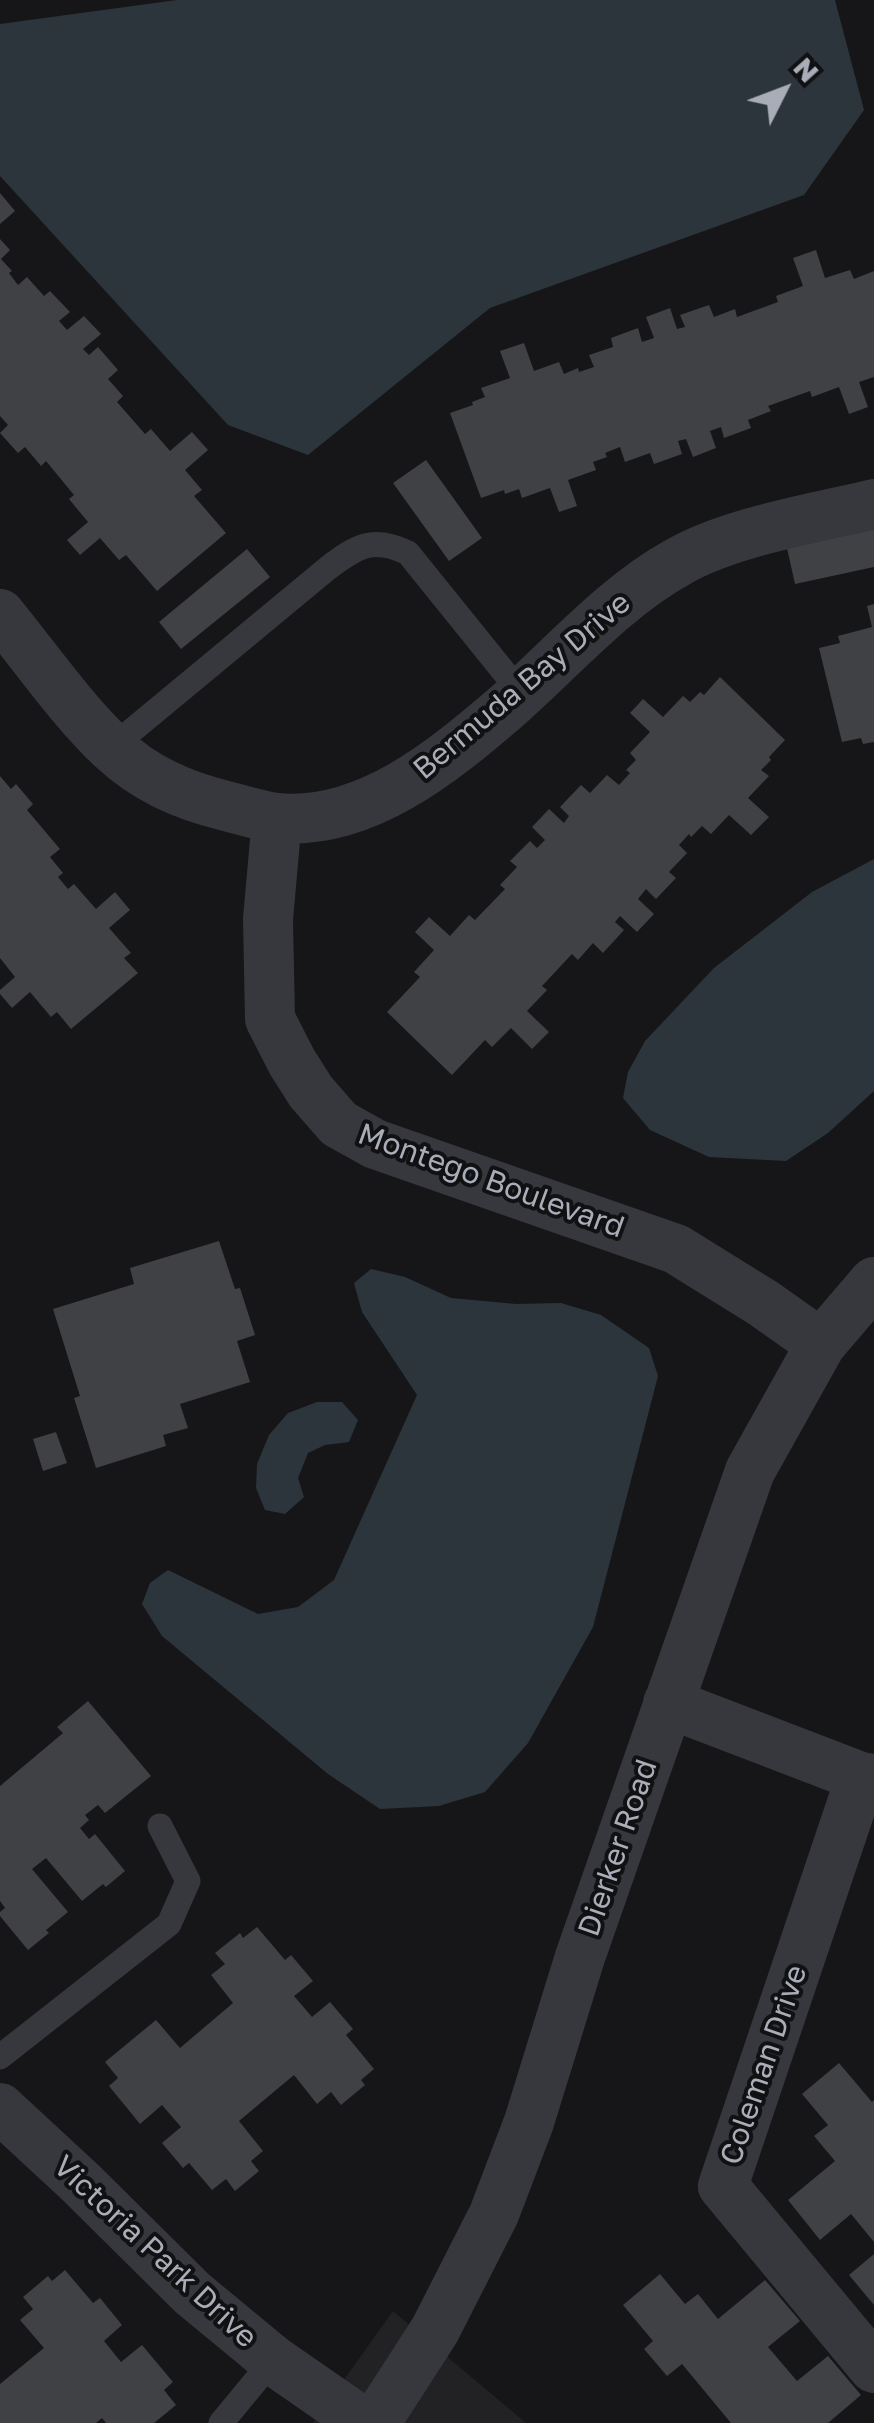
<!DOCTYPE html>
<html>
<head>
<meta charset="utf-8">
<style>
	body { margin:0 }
	#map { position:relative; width:874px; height:2423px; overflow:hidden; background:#161618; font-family:"Golos Text",sans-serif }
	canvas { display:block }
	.north { position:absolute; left:734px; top:40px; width:100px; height:100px; -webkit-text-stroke:8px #111113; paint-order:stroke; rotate:48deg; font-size:28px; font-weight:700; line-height:40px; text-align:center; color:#a8adb8 }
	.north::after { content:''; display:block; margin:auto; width:35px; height:45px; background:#a8adb8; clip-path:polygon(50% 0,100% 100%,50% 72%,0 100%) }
</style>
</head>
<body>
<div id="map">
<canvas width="874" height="2423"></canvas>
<div class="north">N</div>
</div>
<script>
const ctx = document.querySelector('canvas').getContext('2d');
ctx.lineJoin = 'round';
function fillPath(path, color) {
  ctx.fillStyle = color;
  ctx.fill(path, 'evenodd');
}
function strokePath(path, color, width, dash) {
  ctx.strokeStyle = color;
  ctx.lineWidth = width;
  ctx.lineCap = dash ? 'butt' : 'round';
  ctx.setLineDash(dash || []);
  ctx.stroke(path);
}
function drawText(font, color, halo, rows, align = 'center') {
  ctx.font = font + ' "Golos Text",sans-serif';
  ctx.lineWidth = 8;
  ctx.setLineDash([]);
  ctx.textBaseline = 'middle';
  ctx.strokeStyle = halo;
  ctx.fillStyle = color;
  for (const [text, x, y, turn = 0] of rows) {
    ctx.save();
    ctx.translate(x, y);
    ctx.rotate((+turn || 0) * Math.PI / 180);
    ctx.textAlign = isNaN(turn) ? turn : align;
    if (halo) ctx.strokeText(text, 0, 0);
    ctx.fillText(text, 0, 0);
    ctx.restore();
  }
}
fillPath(new Path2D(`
	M393,2311L526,2423H313Z`), '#222225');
fillPath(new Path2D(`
	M177,0H835L864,110L804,195L490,308L308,455L228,425L0,176V24Z
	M874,859V1091L828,1133L786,1161L709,1157L650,1130L623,1098L628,1072L645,1041L714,968L812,892Z
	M371,1269L405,1277L451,1298L516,1304L561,1303L601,1315L649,1348L658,1376L593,1627L528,1743L485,1792L439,1806L380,1809L328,1774L162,1636L142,1604L150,1583L168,1570L258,1614L298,1607L334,1580L417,1395L362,1312L354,1283Z
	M317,1402H342L358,1420L349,1442L325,1445L308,1453L298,1478L304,1497L285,1514L265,1510L256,1488L257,1464L269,1435L288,1413Z`), '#2c353c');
fillPath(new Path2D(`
	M0,193L15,211L0,224Z
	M0,239L10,250L1,259L12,271L9,273L18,285L27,277L44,296L50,291L70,312L59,321L67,330L84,316L101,334L83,349L89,355L98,347L118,370L108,379L123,396L117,402L145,434L151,429L170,451L192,432L208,450L185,470L202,490L194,496L226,533L157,591L126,555L119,560L100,538L80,555L67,540L88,522L69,499L74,495L46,461L41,466L25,447L18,453L0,433L8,425L0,416Z
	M816,250L825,278L850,270L854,279L874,271V377L859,382L868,407L849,414L839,387L812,397L810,391L768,406L771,411L748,420L751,428L724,438L721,427L710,431L716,448L693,457L686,439L678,441L682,454L654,464L650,453L625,462L620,447L605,453L607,457L593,462L596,470L568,480L577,506L559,512L550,488L522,498L519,489L505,494L504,490L481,498L450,413L473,405L472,402L485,397L481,388L510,378L500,351L524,343L534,371L559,362L564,374L578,368L579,372L594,367L589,355L613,347L611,338L638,328L642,342L654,338L646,317L670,308L677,329L685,327L680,315L709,305L714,317L735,309L737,317L778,302L776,296L803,286L793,258Z
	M426,460L482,538L449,561L393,483Z
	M874,529V567L795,584L787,548Z
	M247,549L270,577L181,649L159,622Z
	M874,604V742L863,744L861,738L842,742L819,648L840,643L838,636L872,627L867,606Z
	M720,677L785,740L769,757L771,760L761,770L769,776L748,798L769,817L751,835L729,815L711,834L702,826L691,837L689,834L679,845L687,853L669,872L676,878L656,899L646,889L638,899L654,914L637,932L620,916L615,922L624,930L603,953L593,943L578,960L572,954L542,986L547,990L527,1011L549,1032L532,1049L511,1028L492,1047L485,1040L452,1075L387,1012L420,977L414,972L434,950L415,932L429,917L450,936L469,915L475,920L505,889L500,885L517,867L510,861L530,841L537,848L545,840L532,827L549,809L564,823L569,816L560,807L581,785L590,793L607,775L619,785L630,773L626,770L636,760L630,753L650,732L630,713L643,699L663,717L683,696L690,702L700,692L704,695Z
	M0,776L11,789L16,784L33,804L27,810L60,849L50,857L63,873L58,877L68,889L74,884L96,909L115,892L130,910L109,928L131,953L124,958L138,973L71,1029L57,1012L51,1017L30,992L12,1008L0,994V990L15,977L0,958Z
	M219,1241L235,1289L240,1288L255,1335L237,1341L250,1382L180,1404L188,1428L163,1435L166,1446L96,1468L74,1398L80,1396L53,1309L134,1284L130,1268Z
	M56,1432L67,1463L43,1471L33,1439Z
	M88,1701L151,1776L105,1813L98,1805L85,1815L89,1820L80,1828L89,1839L95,1834L125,1871L106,1887L103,1884L82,1901L46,1858L32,1869L68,1912L46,1930L49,1933L28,1950L0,1916V1912L5,1908L0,1901V1786L63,1733L57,1727Z
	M257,1927L285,1960L291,1955L313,1981L294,1996L312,2017L330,2002L353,2029L346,2035L374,2069L361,2080L365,2085L341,2105L331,2092L317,2104L294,2075L239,2121L263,2151L251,2161L259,2171L235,2191L226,2179L212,2190L189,2163L183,2168L162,2143L181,2127L162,2105L140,2124L109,2086L118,2078L105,2062L156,2020L180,2048L233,2003L211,1975L225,1964L215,1953L240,1933L243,1938Z
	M839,2063L872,2102L874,2100V2242L851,2214L820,2240L788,2200L835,2161L814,2136L828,2125L802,2094Z
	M874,2254V2305L849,2275Z
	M65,2270L93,2303L100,2298L122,2325L104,2341L121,2362L142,2345L173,2382L164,2390L176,2405L154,2423H106L102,2418L96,2423H0V2384L44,2348L20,2320L33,2309L23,2297L48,2276L52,2281Z
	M660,2274L685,2304L698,2294L718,2319L765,2280L800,2321L768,2347L797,2381L828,2356L861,2395L828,2423H731L682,2364L667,2376L644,2349L653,2341L623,2305Z`), '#404145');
strokePath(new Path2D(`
	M112,747L328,568C357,546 373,536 408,553L521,693
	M0,2057L169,1924L188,1881L160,1826
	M221,2423L273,2360`), '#37383d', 25);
strokePath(new Path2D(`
	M0,614C36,658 71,709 112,748C145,779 182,795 226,806C242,810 260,816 277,818C365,826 442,762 504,709C559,661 614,597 678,562C730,532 815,518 874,504
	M277,818L268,919L270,1019L292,1062L311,1092L339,1124L375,1144L676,1249L763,1303L821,1344
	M668,1703L861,1777L874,1779
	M861,1777L723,2186L874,2368
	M0,2108L81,2183L192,2293L273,2360L364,2423
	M375,2423L435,2330L494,2214L529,2122L580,1957L750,1471L821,1344L874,1282`), '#37383d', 50);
drawText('30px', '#a8adb8', '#111113', [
	["Bermuda Bay Drive",522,686,-40],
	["Montego Boulevard",491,1181,20],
	["Dierker Road",618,1848,-71],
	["Coleman Drive",764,2065,-71],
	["Victoria Park Drive",155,2252,43]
]);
</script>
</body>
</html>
